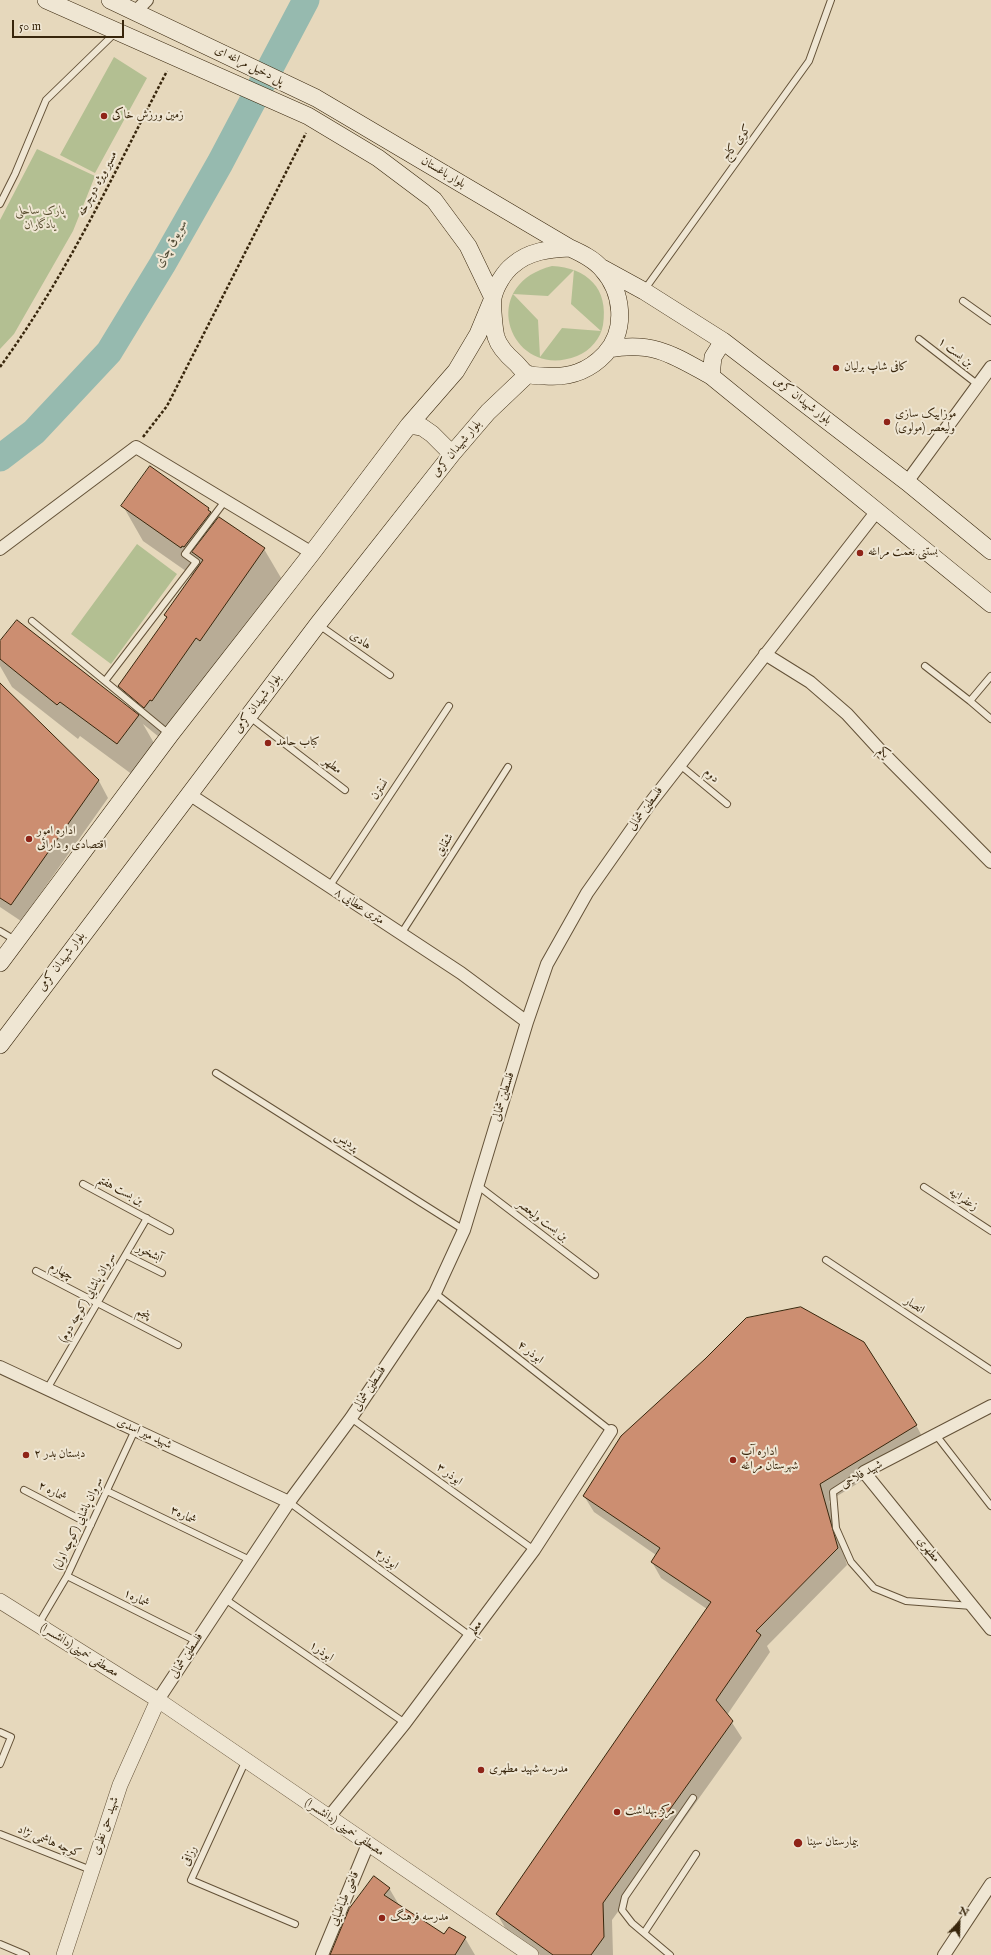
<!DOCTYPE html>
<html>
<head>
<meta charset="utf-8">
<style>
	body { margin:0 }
	#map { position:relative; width:991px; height:1955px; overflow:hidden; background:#e6d8bc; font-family:"IM FELL English",serif }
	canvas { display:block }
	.north { position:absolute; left:939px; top:1903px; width:40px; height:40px; -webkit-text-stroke:3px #efe6d3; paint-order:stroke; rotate:23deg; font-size:11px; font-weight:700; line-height:16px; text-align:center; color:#38260c }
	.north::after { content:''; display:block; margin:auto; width:14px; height:18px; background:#38260c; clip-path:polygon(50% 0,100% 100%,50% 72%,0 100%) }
	.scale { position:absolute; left:12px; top:20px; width:112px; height:18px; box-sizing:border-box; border:2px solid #38260c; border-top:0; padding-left:5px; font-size:12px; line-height:14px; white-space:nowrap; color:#38260c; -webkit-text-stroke:3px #efe6d3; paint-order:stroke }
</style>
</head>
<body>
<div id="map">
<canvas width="991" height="1955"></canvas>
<div class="north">N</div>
<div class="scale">50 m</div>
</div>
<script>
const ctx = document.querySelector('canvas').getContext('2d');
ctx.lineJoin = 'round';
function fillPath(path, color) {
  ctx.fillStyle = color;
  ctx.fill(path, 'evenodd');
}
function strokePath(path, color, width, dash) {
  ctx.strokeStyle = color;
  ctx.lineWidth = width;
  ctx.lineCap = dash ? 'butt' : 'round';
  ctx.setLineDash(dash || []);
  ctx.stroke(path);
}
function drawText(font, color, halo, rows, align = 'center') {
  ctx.font = font + ' "IM FELL English",Amiri,serif';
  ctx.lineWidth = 4;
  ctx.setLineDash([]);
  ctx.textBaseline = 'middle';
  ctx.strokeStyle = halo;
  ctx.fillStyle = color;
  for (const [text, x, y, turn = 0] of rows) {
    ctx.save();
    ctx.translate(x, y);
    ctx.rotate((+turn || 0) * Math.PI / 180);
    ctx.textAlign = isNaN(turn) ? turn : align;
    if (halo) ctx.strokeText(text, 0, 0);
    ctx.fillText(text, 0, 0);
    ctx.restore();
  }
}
fillPath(new Path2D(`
	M114,57L147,78L95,173L60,155Z
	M37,149L95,176L73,231L14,334L0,349V220Z
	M552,266C587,268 609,288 603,325C601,338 590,351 577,356C512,382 474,286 552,266ZM574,270L571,304L601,331L562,328L540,357L538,320L513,294L548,296Z
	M137,544L177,574L111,664L71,634Z`), '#b3bf92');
fillPath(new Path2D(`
	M123,506L208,509L216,522L264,549L284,583L164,741L143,724L158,750L137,778L80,736L78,739L12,687L0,666V643L135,713L119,686L167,618L165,615L193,576L143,541Z
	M0,685L99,781L108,798L21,921L0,907Z
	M916,1425L925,1442L829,1501L847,1565L767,1646L770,1652L727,1715L742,1738L612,1920L613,1955H540L507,1931L497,1914L707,1609L661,1578L652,1562L656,1555L594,1512L584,1496Z
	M389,1888L399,1905L444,1935L465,1938L475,1955H332Z`), '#0003');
strokePath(new Path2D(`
	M0,458L34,432L109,352L162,265L220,163L306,0`), '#96baaf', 27);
const building = new Path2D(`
	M150,466L209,508L208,510L211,512L184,547L182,546L181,548L121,506Z
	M219,517L265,548L200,641L196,638L152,701L150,700L144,708L118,686L167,617L164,615L203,560L192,552Z
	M17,620L139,715L117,744L60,702L57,705L0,659V641Z
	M0,683L99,780L11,905L0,898Z
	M801,1307L864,1342L917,1425L820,1484L838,1548L756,1631L761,1635L716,1700L733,1721L603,1903L604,1937L591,1955H553L496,1914L711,1602L651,1562L660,1548L583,1496L621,1436L705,1359L746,1318Z
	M374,1876L390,1888L384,1895L444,1934L449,1927L466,1937L455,1955H330L349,1909Z`);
fillPath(building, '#cc8e71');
strokePath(building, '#38260c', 1);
const service = new Path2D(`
	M0,204L15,174L46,100L115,33
	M645,289L809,61L831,0
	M963,301L991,321
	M919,339L977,384
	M32,621L169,734
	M319,625L390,675
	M925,666L970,701
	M991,676L970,701L991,719
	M105,681L196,562L185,554L225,501
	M250,717L345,790
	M680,765L727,804
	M329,887L449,706
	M0,931L15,940
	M401,934L508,767
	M216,1073L464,1230
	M83,1184L170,1231
	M477,1185L595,1275
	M924,1187L991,1231
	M126,1255L162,1273
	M826,1260L991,1370
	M36,1271L178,1345
	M435,1293L611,1431
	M47,1389L147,1218
	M351,1418L534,1550
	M936,1435L991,1506
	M864,1472L833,1492L836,1528L851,1562L874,1588L906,1601L972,1606
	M24,1490L91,1525
	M107,1491L250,1560
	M289,1502L470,1636
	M67,1576L196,1641
	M225,1599L405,1723
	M38,1625L67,1576L135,1430
	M0,1732L11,1737L0,1764
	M246,1760L191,1880L295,1924
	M0,1834L91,1870
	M644,1933L696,1854
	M0,1944L26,1955
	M670,1955L632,1923L622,1910L625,1897L693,1798`);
const minor = new Path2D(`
	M136,11L147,0
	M907,482L991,367
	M0,549L136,447L312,553
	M765,654L810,682L847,714L880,750L991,862
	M189,794L461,973L527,1022
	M0,1367L289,1502
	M991,1406L864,1472L991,1629
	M158,1700L289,1502L351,1418L435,1293L464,1230L527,1022L547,964L587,893L651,802L877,511
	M329,1817L405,1723L534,1550L611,1431
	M322,1955L368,1844
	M944,1955L991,1884`);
const tertiary = new Path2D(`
	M0,1601L158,1700L531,1955
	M64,1955L120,1785L158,1700`);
const secondary = new Path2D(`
	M110,0L316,98L570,248
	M570,248C581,253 594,259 602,269C623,292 627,330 605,354C588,372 569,378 545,376C540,376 532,376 527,374C523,372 520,367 516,363C509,357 499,347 496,337C494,329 492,306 493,298C495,287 504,272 513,265C529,251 549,249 570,248Z
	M602,268L644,291L723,341L907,482L991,551
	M609,349C654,341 673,355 711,376L991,604
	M711,376L713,357L723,341
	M409,425L422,427L432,434L452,454
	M0,963L170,735L312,553L409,425L456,371L478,334L493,298L468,246L434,200L378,158L308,116L46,0
	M0,1045L318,624L452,454L488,412L528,374`);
strokePath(service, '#645238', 8);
strokePath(minor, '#645238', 14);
strokePath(tertiary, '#645238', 16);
strokePath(secondary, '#38260c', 18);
strokePath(new Path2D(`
	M0,367C67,275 115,171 167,71
	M143,437L167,406L306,133`), '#38260c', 2.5, [3, 2]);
strokePath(service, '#efe6d3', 6);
strokePath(minor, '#efe6d3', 12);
strokePath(tertiary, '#efe6d3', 15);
strokePath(secondary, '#efe6d3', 17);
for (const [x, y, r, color] of [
	[104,116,4,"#8f2418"],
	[836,368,4,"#8f2418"],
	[887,422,4,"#8f2418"],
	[860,553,4,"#8f2418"],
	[268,743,4,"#8f2418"],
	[29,839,4,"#8f2418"],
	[26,1455,4,"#8f2418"],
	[733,1460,4,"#8f2418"],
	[481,1770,4,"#8f2418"],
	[617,1812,4,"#8f2418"],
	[798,1843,5,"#8f2418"],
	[382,1918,4,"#8f2418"]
]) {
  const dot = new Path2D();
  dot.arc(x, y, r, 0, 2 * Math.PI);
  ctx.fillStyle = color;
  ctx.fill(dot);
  strokePath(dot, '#efe6d3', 1.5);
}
drawText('12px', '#38260c', '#efe6d3', [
	["پل دخیل مراغه ای",249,66,26],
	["کوی کاج",737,143,-54],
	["بلوار باغستان",443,173,31],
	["مسیر ویژه دوچرخه",98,184,-62],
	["بن بست ۱",955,353,38],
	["بلوار شهیدان کرمی",802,401,38],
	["بلوار شهیدان کرمی",457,449,-50],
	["هادی",360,641,35],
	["بلوار شهیدان کرمی",258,704,-53],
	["یکم",883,753,46],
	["مطهر",332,766,37],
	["دوم",711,776,40],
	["نسترن",380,790,-56],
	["فلسطین شمالی",646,809,-54],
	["شقایق",445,845,-58],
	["۸ متری عطایی",359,907,33],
	["بلوار شهیدان کرمی",62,962,-53],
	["فلسطین شمالی",504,1097,-73],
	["پردیس",346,1142,32],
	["بن بست هفتم",120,1191,28],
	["زعفرانیه",963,1200,33],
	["بن بست ولیعصر",542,1221,37],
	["آبشخور",149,1254,27],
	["چهارم",61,1272,28],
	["سروان پاشایی (کوچه دوم)",88,1298,-60],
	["انصار",914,1306,34],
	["پنجم",143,1314,27],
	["ابوذر ۴",530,1353,38],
	["فلسطین شمالی",370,1389,-57],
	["شهید میر اسدی",144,1434,25],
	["ابوذر ۳",449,1475,36],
	["شهید فلاحی",862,1475,-29],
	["شماره ۲",52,1492,27],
	["شماره۳",183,1516,26],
	["سروان پاشایی (کوچه اول)",79,1524,-65],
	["مطهری",928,1550,51],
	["ابوذر۲",386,1560,36],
	["شماره۱",136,1599,27],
	["معلم",476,1628,-53],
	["(دانشسرا)مصطفی خمینی",79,1651,32],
	["ابوذر۱",321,1652,35],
	["فلسطین شمالی",187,1656,-57],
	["شهید حق نظری",106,1826,-71],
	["مصطفی خمینی (دانشسرا)",344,1828,34],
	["کوچه هاشمی نژاد",49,1842,22],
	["رزاقی",190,1856,-65],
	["قاضی طباطبایی",345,1899,-67]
]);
drawText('12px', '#38260c', '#efe6d3', [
	["زمین ورزش خاکی",112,116],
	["کافی شاپ برلیان",844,368],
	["موزاییک سازی",895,415],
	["ولیعصر (مولوی)",895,429],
	["بستنی نعمت مراغه",868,553],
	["کباب حامد",276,743],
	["اداره امور",37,832],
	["اقتصادی و دارائی",37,846],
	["اداره آب",741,1453],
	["شهرستان مراغه",741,1467],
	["دبستان بدر ۲",34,1455],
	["مدرسه شهید مطهری",489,1770],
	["مرکز بهداشت",625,1812],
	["بیمارستان سینا",807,1843],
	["مدرسه فرهنگ",390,1918]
], 'left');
drawText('italic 12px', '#574c2e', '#efe6d3', [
	["پارک ساحلی",40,212],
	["یادگاران",40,226]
]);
drawText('italic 13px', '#504b35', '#efe6d3', [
	["سویوق چای",172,244,-60]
]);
</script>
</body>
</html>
